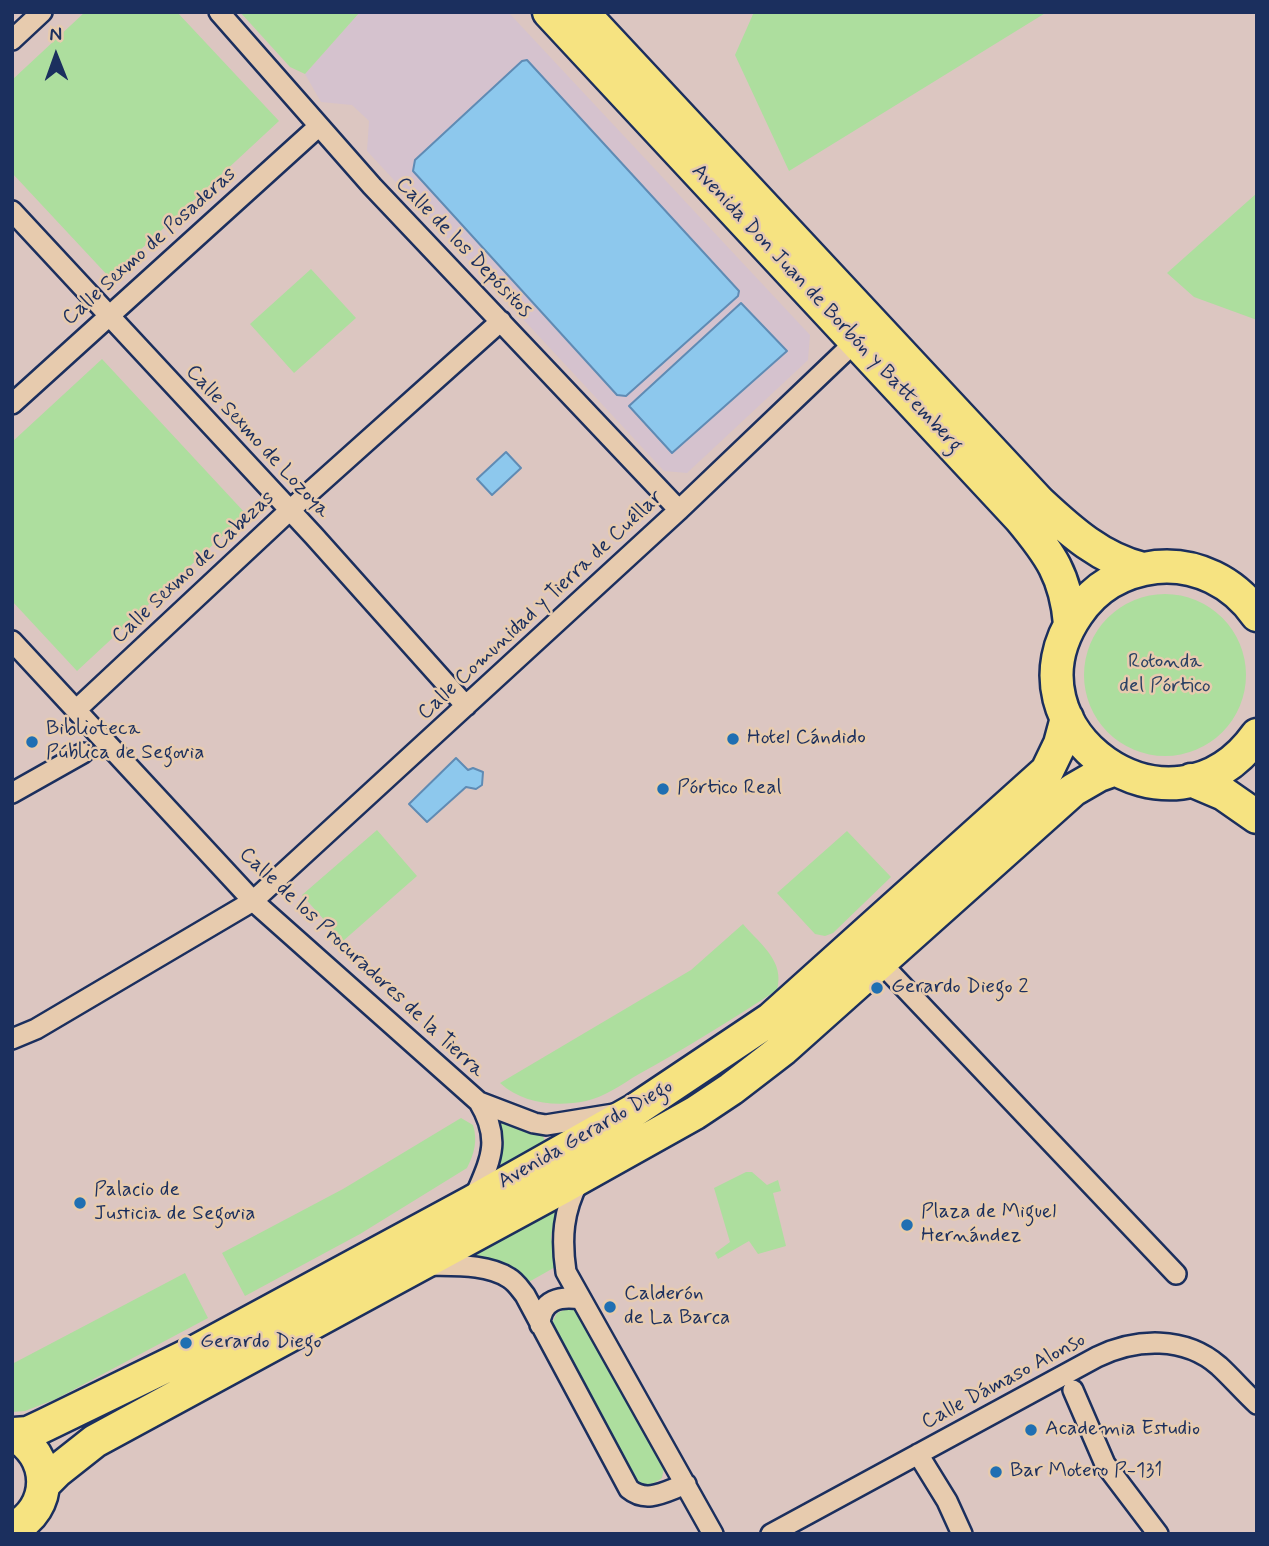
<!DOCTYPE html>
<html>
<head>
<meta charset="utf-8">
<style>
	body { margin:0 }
	#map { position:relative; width:1269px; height:1546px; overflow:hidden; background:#dcc6c1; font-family:Mynerve,sans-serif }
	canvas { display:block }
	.frame { position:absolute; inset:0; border:14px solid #1b2f5e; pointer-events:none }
	.north { position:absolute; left:21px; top:21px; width:70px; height:70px; -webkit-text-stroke:5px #e7cbae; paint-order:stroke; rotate:359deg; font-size:19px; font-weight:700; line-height:28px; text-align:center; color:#1b2f5e }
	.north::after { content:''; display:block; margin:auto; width:24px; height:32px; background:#1b2f5e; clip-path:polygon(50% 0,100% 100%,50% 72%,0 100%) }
</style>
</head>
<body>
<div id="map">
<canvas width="1269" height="1546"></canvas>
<div class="frame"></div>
<div class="north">N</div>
</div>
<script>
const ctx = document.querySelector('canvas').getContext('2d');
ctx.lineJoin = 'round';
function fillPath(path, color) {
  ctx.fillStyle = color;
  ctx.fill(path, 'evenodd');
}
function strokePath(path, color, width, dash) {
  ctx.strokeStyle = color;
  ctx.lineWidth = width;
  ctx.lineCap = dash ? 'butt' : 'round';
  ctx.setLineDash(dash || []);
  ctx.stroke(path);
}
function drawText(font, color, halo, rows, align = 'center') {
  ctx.font = font + ' Mynerve,sans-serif';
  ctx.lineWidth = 5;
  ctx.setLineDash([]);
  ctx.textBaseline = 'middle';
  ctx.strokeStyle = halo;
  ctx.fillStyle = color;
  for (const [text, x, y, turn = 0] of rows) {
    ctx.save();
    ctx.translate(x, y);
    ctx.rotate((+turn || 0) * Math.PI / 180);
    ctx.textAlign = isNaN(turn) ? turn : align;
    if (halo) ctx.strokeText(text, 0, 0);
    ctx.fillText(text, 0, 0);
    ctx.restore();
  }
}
fillPath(new Path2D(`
	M360,12L509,13L810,335L808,360L687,473L664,471L367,151L369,121L352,105L321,102L305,74Z`), '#d5c2ce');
fillPath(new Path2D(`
	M85,12H177L279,121L110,278L12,173V80Z
	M240,12H360L305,74L290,67Z
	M754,12H1047L789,171L735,55Z
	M1257,193V320L1194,297L1167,273Z
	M311,269L356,318L294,373L250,324Z
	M102,359L246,514L77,671L12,601V442Z
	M1084 675a81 81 0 1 1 162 0a81 81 0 1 1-162 0Z
	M377,830L417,876L343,941L302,895Z
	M847,831L891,877L833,933L825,936L815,934L777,893Z
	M743,924C761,945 785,961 777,990C731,1020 686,1048 639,1074C622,1084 605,1097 586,1101C556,1107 523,1104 500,1083L691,970Z
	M461,1118L473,1125C478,1141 474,1154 467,1168L360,1234L245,1296L222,1253L343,1189Z
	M500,1120L521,1130L543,1136L546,1144L500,1167L504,1142Z
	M746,1172H752L767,1185L778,1180L781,1191L773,1193L786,1246L758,1254L749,1241L718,1259L715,1253L730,1242L714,1188Z
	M556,1209L551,1237L557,1266L527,1283L466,1259Z
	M185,1273L208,1318L56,1399L25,1411L12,1412V1364Z
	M567,1309L576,1310L583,1318L664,1468L662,1478C653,1484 647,1488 637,1485L552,1331V1323L557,1313Z`), '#adde9e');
const water = new Path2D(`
	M527,60L739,291L738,296L626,396L617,395L413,171L415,160L522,61Z
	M741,303L787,351L672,453L629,406Z
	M506,452L521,468L492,495L477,479Z
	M456,758L468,770L473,768L483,772L482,785L476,789L466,787L427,822L409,804Z`);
fillPath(water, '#8dc8ed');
strokePath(water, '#5f8bb4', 2);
const street = new Path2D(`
	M219,12L372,186L679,510
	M12,40L42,12
	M12,211L314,536L466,706
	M12,404L319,126
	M12,641L253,901L479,1102C503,1142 489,1162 473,1201
	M76,710L290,510L501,321
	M12,793L83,753
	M881,963L1176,1274
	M12,1039L36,1029L253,901L679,510L856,341
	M479,1102L534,1123L546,1125L614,1114
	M579,1181C563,1211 561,1238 566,1272L713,1534
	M425,1265C451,1266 486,1263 509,1278C516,1282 520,1289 525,1295L629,1489C647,1504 666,1491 686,1484
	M540,1325C541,1299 560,1296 581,1299
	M1073,1390L1105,1464L1158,1534
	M918,1454L947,1501L962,1534
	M771,1534L1097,1357C1136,1338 1185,1336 1219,1366C1232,1378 1244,1392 1257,1404`);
const primary = new Path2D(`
	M549,12L1020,518C1050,554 1066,576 1070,624
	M582,12L1039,502C1070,531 1101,559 1143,569
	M1257,615C1234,582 1196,563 1156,567C1123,571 1095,587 1077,614C997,730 1172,854 1257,735
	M1191,780L1224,794L1257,817
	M12,1434C53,1454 54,1509 12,1529
	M14,1434L28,1433L45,1425L191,1354L472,1202L635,1110L771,1019L1047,771L1060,744L1067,718
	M44,1484L57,1471L95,1441L563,1187L695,1113L731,1089L783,1049L1073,790L1099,775L1113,770`);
strokePath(street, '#1b2f5e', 24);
strokePath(primary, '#1b2f5e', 37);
strokePath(street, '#e7cbae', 19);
strokePath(primary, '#f6e381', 32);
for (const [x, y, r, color] of [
	[733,739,7,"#1f6fb2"],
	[32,742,7,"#1f6fb2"],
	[663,789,7,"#1f6fb2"],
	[877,988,7,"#1f6fb2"],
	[80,1203,7,"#1f6fb2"],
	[907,1225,7,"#1f6fb2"],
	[610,1307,7,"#1f6fb2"],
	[186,1343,7,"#1f6fb2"],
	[1031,1430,7,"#1f6fb2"],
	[996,1472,7,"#1f6fb2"]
]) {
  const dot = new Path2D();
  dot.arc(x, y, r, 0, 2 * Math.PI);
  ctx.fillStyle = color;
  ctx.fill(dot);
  strokePath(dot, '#e7cbae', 2.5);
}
drawText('21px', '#1b2f5e', '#e7cbae', [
	["Calle Sexmo de Posaderas",150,247,-42],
	["Calle de los Depósitos",463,248,46],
	["Avenida Don Juan de Borbón y Battemberg",826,309,47],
	["Calle Sexmo de Lozoya",257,442,47],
	["Calle Sexmo de Cabezas",194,568,-43],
	["Calle Comunidad y Tierra de Cuéllar",541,606,-43],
	["Calle de los Procuradores de la Tierra",361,963,43],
	["Avenida Gerardo Diego",586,1135,-30],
	["Calle Dámaso Alonso",1004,1382,-28]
]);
drawText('21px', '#2a4064', '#e7cbae', [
	["Rotonda",1165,663],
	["del Pórtico",1165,687]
]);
drawText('21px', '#1b2f5e', '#e7cbae', [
	["Biblioteca",46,730],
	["Pública de Segovia",46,754],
	["Hotel Cándido",747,739],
	["Pórtico Real",677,789],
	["Gerardo Diego 2",891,988],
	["Palacio de",94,1191],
	["Justicia de Segovia",94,1215],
	["Plaza de Miguel",921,1213],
	["Hernández",921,1237],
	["Calderón",624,1295],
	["de La Barca",624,1319],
	["Gerardo Diego",200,1343],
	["Academia Estudio",1045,1430],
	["Bar Motero P-131",1010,1472]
], 'left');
</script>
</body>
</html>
